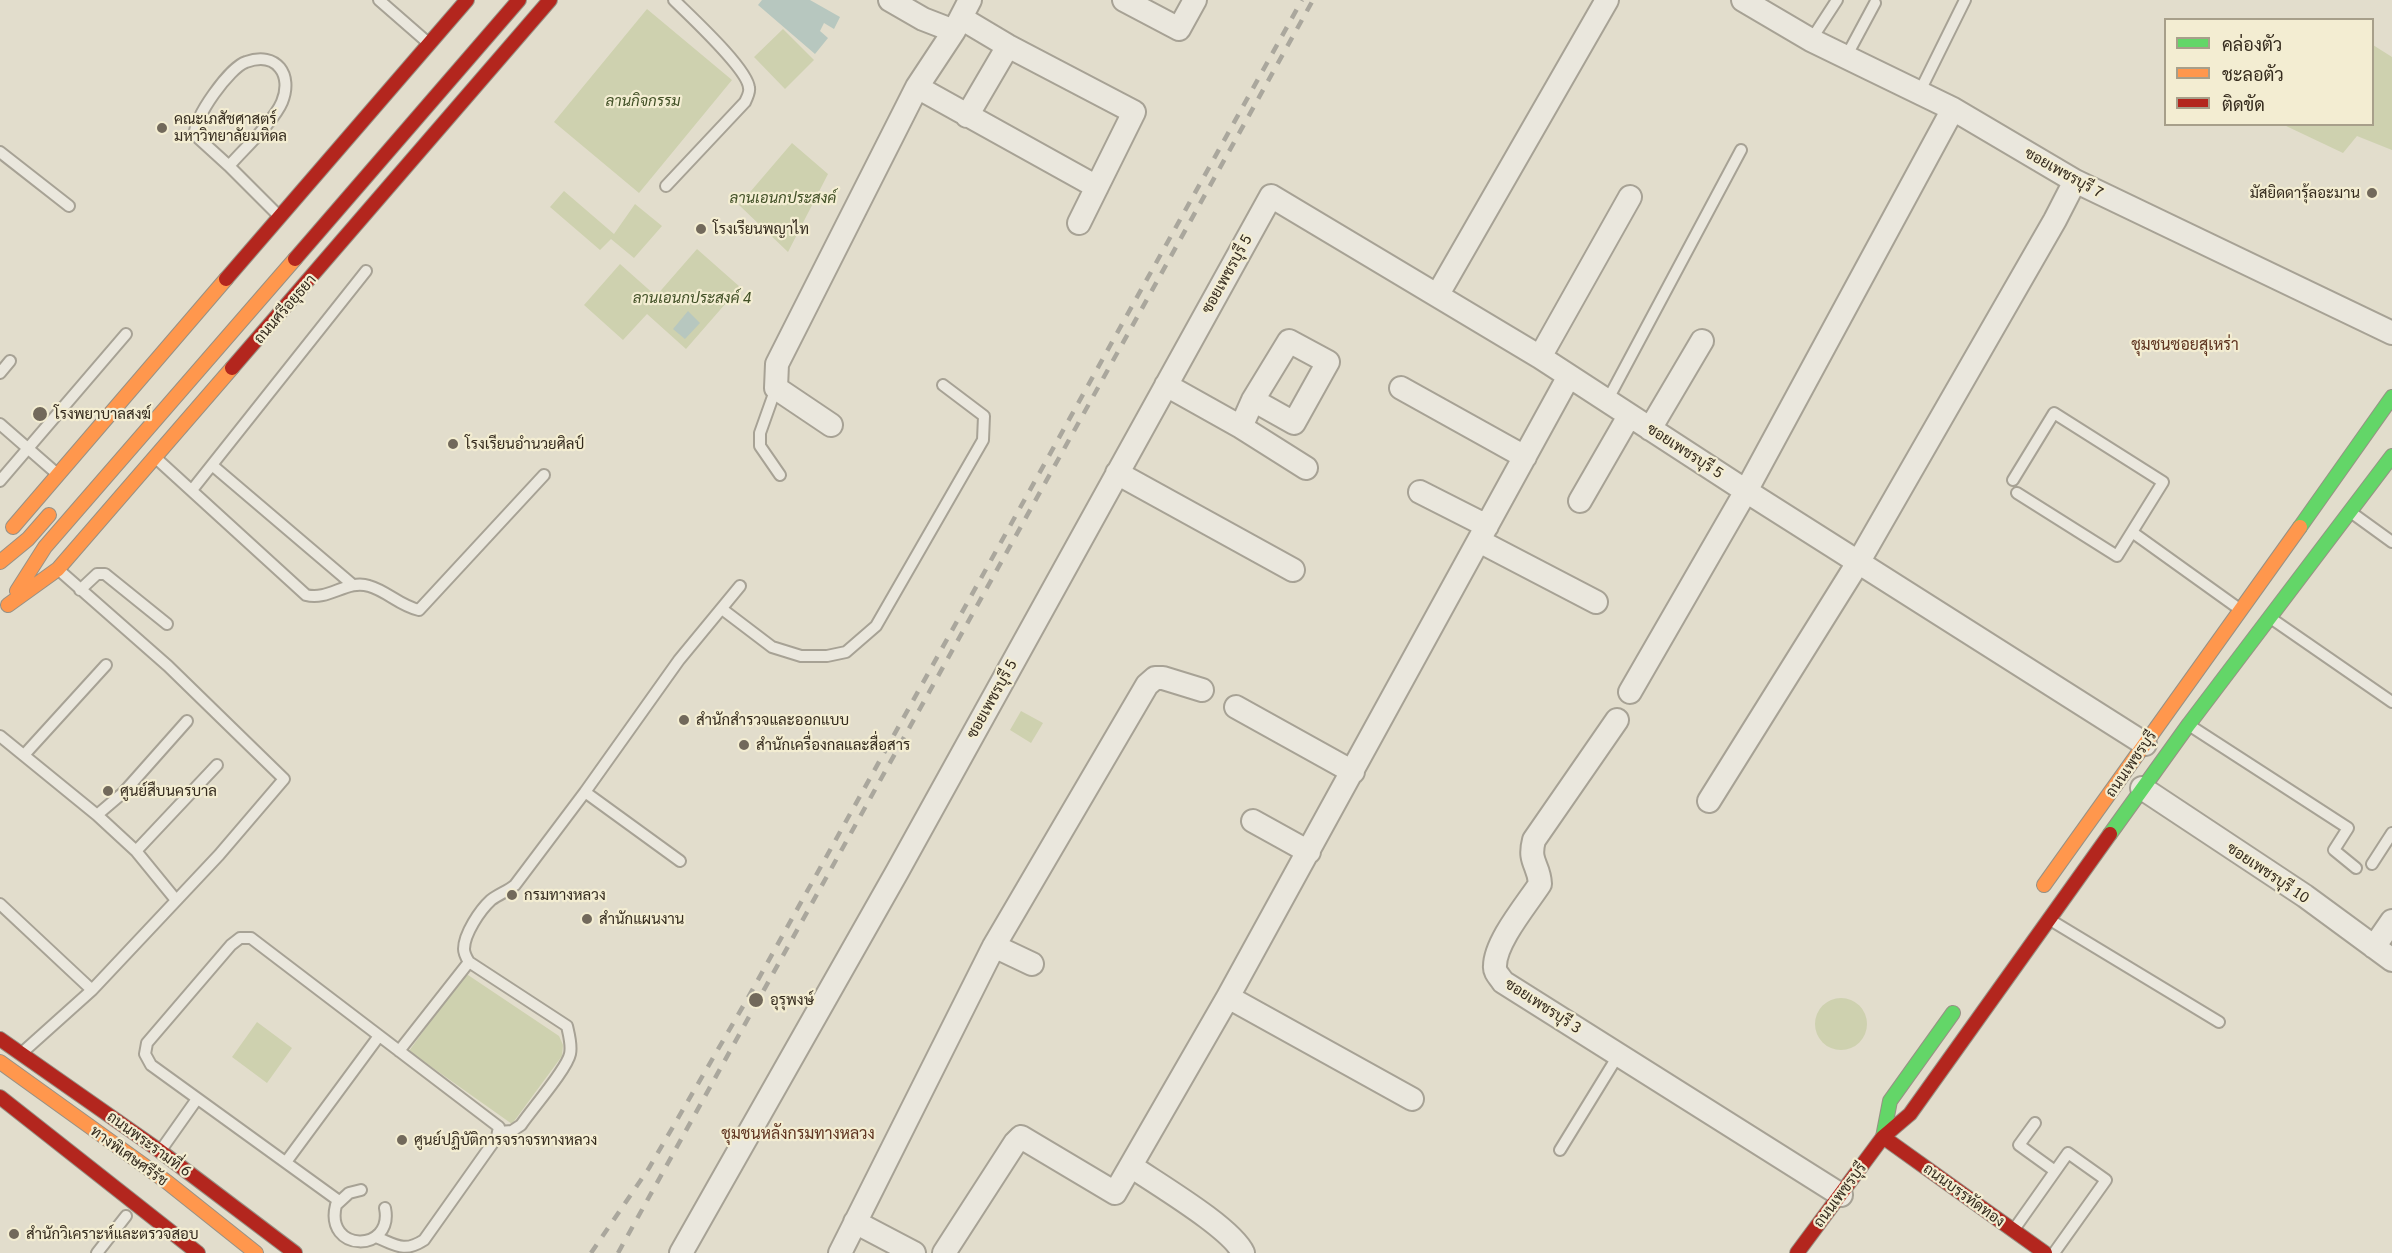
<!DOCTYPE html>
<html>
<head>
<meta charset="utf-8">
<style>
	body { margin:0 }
	#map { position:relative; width:2392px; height:1253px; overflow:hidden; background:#e2ddcc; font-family:Georgia,Sarabun,serif }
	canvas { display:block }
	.legend { position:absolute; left:2164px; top:18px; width:210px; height:108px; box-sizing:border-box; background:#f3edd2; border:2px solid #a79f8a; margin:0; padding:8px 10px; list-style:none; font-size:18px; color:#352b1e }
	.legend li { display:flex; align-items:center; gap:12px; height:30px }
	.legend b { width:30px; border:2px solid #a79f8a }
</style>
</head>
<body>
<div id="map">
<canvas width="2392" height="1253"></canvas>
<ul class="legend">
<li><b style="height:8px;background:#63d668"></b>คล่องตัว</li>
<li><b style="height:8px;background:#ff974d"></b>ชะลอตัว</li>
<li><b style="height:8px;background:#b3261e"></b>ติดขัด</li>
</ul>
</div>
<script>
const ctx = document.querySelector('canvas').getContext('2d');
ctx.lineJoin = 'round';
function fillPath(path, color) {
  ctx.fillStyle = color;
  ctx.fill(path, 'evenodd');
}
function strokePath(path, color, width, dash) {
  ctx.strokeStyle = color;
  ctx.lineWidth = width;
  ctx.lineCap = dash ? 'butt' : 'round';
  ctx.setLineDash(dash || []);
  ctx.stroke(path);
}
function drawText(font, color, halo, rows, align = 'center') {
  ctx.font = font + ' Georgia,Sarabun,serif';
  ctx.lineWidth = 4.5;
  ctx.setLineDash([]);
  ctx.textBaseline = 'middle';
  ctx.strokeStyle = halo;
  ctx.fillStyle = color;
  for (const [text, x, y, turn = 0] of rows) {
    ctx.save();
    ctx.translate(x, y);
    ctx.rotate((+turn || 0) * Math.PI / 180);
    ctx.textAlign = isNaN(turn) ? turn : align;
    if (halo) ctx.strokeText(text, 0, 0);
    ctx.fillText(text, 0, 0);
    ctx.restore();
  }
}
fillPath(new Path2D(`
	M647,9L732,80L639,193L554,122Z
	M783,29L814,60L785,89L754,57Z
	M2373,45L2392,57V150L2357,136L2343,153L2284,125L2372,124Z
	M792,143L828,174L788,252L739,205Z
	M564,191L614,234L635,204L662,226L634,258L611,239L600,250L550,207Z
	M697,249L740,287L686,349L647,314L623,340L584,305L620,264L656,296Z
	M1021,711L1043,723L1031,743L1010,730Z
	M465,973L559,1036L563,1045L562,1056L512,1124L409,1051Z
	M1815 1024a26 26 0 1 1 52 0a26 26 0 1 1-52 0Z
	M257,1022L292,1048L267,1083L232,1057Z`), '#ced1af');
fillPath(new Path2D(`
	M762,0H810L840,17L834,29L824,23L820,31L828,38L815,54L758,5Z
	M688,311L700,323L685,339L673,329Z`), '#b7c7bf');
const lane = new Path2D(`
	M379,0L426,41
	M1811,40L1837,0
	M1846,57L1875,3
	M1919,93L1965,0
	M0,152L69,206
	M229,166L195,135C193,118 230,67 246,62C277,51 293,75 282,102C274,121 243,150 229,166L279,216
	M666,186L745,102C747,98 750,92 749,88C748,69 690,16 674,0
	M0,373L10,361
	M776,388L760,433V446L780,475
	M1607,401L1741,150
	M0,424L55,472
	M158,460L306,595C329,601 347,579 369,586C387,591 400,606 419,610L544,475
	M212,465L353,585
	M2013,480L2054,413L2163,482L2117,556L2017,493
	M0,481L126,334
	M192,490L366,271
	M2352,513L2392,542
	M2132,532L2238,608
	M80,590L97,574H105L167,624
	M722,609L772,647L801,656H827L846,652L876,626L983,440L984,416L943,385
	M2272,619L2392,702
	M2192,727L2348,828L2334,850L2356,868
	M0,736L97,815L136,851L176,900
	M24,755L106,665
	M585,792L680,861
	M97,815L124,792L187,721
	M136,851L217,765
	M2372,864L2392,833
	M0,904L92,990
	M2052,921L2219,1022
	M469,962C466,957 464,954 464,949C464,934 480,910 491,900C499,894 508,891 515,885L585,792L679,660L740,586
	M24,1051L92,990L219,855L284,779L168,666L60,571
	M399,1051L469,962L567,1026C569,1035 572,1045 570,1054C567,1069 531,1110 521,1125L512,1131L499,1132
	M2035,1123L2019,1145L2055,1171
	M161,1150L197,1099
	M1560,1150L1619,1054
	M286,1162L379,1036
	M361,1190L349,1193L336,1205C324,1253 394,1253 385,1208
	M339,1201L151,1065L145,1054L147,1043L231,945L240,938H251L499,1127L497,1137L424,1240C404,1253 396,1245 376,1237
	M2015,1228L2068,1153L2106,1180L2054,1253
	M97,1253L126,1216`);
const street = new Path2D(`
	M890,0L923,19L954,31
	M1124,0L1179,29L1195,0
	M1743,0L1811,40L1953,109L2075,181L2392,333
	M961,18L1008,46L1134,112L1079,223
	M917,87L1097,187
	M967,116L1008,46
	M1438,294L1607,0
	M1540,357L1630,197
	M1166,385L1241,427L1253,400L1289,341L1328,362L1294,423L1253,400
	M1401,388L1525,457
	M831,425L776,388L777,364L917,87L954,31L970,0
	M1241,427L1306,468
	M1650,429L1702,341
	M1117,473L1293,570
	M1420,492L1487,526
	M1580,501L1629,416
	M1479,541L1596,602
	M1630,692L1746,491L1953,109
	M1236,707L1353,772
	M1617,720L1534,840C1528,863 1539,864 1540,884C1527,904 1495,942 1495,966C1494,972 1500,977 1503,982L1841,1195
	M2142,788L2305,896L2392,960
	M1709,801L1859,561L2055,220L2075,181
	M1253,821L1309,852
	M994,946L1032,964
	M2374,947L2392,921
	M1228,997L1412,1099
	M1131,1166C1157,1184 1232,1228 1243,1253
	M855,1222L914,1253
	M681,1253L897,872L1271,196L1540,357L1746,491L2145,744
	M840,1253L994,946L1147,685L1155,678H1163L1202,690
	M944,1253L1015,1143L1021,1137L1115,1193L1228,997L1569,376`);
const fast = new Path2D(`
	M2300,527L2392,397
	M2110,834L2189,724L2392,456
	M1883,1137L1890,1101L1953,1013`);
const slow = new Path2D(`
	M13,527L226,279
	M0,562L28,539L49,515
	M17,591L45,547L295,259
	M8,605L58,569L232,368
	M2044,885L2300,527
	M0,1062L167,1182L256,1253`);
const jam = new Path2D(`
	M295,259L519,0
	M226,279L467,0
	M232,368L550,0
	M0,1039L160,1151L295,1253
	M0,1097L198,1253
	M1883,1137L2045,1253
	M1797,1253L1883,1137L1910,1114L2110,834`);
strokePath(lane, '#a7a295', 14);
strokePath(street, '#a7a295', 26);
strokePath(fast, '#979185', 16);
strokePath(slow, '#979185', 16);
strokePath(jam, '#979185', 16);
strokePath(lane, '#eae7dd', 10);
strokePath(street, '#eae7dd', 22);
strokePath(fast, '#63d668', 14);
strokePath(slow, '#ff974d', 14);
strokePath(jam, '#b3261e', 14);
strokePath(new Path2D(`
	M591,1253L649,1168L749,996L1302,0
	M618,1253L1313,0`), '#aaa79d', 4.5, [10, 10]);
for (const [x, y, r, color] of [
	[162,128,6,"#72695b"],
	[2372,193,6,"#72695b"],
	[701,229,6,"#72695b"],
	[40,414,8,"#72695b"],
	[453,444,6,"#72695b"],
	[684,720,6,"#72695b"],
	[744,745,6,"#72695b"],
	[108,791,6,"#72695b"],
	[512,895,6,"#72695b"],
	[587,919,6,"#72695b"],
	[756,1000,8,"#72695b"],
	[402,1140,6,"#72695b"],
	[14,1234,6,"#72695b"]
]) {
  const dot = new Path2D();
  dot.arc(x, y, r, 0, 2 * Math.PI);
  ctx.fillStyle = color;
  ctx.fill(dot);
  strokePath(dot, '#f3edd2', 2);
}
drawText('italic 15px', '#415026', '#f3edd2', [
	["ลานกิจกรรม",643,101],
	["ลานเอนกประสงค์",783,198],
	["ลานเอนกประสงค์ 4",692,298]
]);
drawText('15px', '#352b1e', '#f3edd2', [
	["คณะเภสัชศาสตร์",174,119],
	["มหาวิทยาลัยมหิดล",174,136],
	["มัสยิดดารุ้ลอะมาน",2360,193,"right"],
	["โรงเรียนพญาไท",713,229],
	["โรงพยาบาลสงฆ์",54,414],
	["โรงเรียนอำนวยศิลป์",465,444],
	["สำนักสำรวจและออกแบบ",696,720],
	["สำนักเครื่องกลและสื่อสาร",756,745],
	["ศูนย์สืบนครบาล",120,791],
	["กรมทางหลวง",524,895],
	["สำนักแผนงาน",599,919],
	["อุรุพงษ์",770,1000],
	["ศูนย์ปฏิบัติการจราจรทางหลวง",414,1140],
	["สำนักวิเคราะห์และตรวจสอบ",26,1234]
], 'left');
drawText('15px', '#352b1e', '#f3edd2', [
	["ซอยเพชรบุรี 7",2064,173,29],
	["ซอยเพชรบุรี 5",1227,274,-61],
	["ถนนศรีอยุธยา",285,309,-49],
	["ซอยเพชรบุรี 5",1685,451,33],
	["ซอยเพชรบุรี 5",992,699,-61],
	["ถนนเพชรบุรี",2131,764,-55],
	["ซอยเพชรบุรี 10",2268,873,34],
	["ซอยเพชรบุรี 3",1543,1006,33],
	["ถนนพระรามที่ 6",149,1144,36],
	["ทางพิเศษศรีรัช",129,1156,36],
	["ถนนเพชรบุรี",1840,1195,-53],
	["ถนนบรรทัดทอง",1964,1195,36]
]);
drawText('16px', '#5f3420', '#f3edd2', [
	["ชุมชนซอยสุเหร่า",2185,345],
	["ชุมชนหลังกรมทางหลวง",798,1134]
]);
</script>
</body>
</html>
